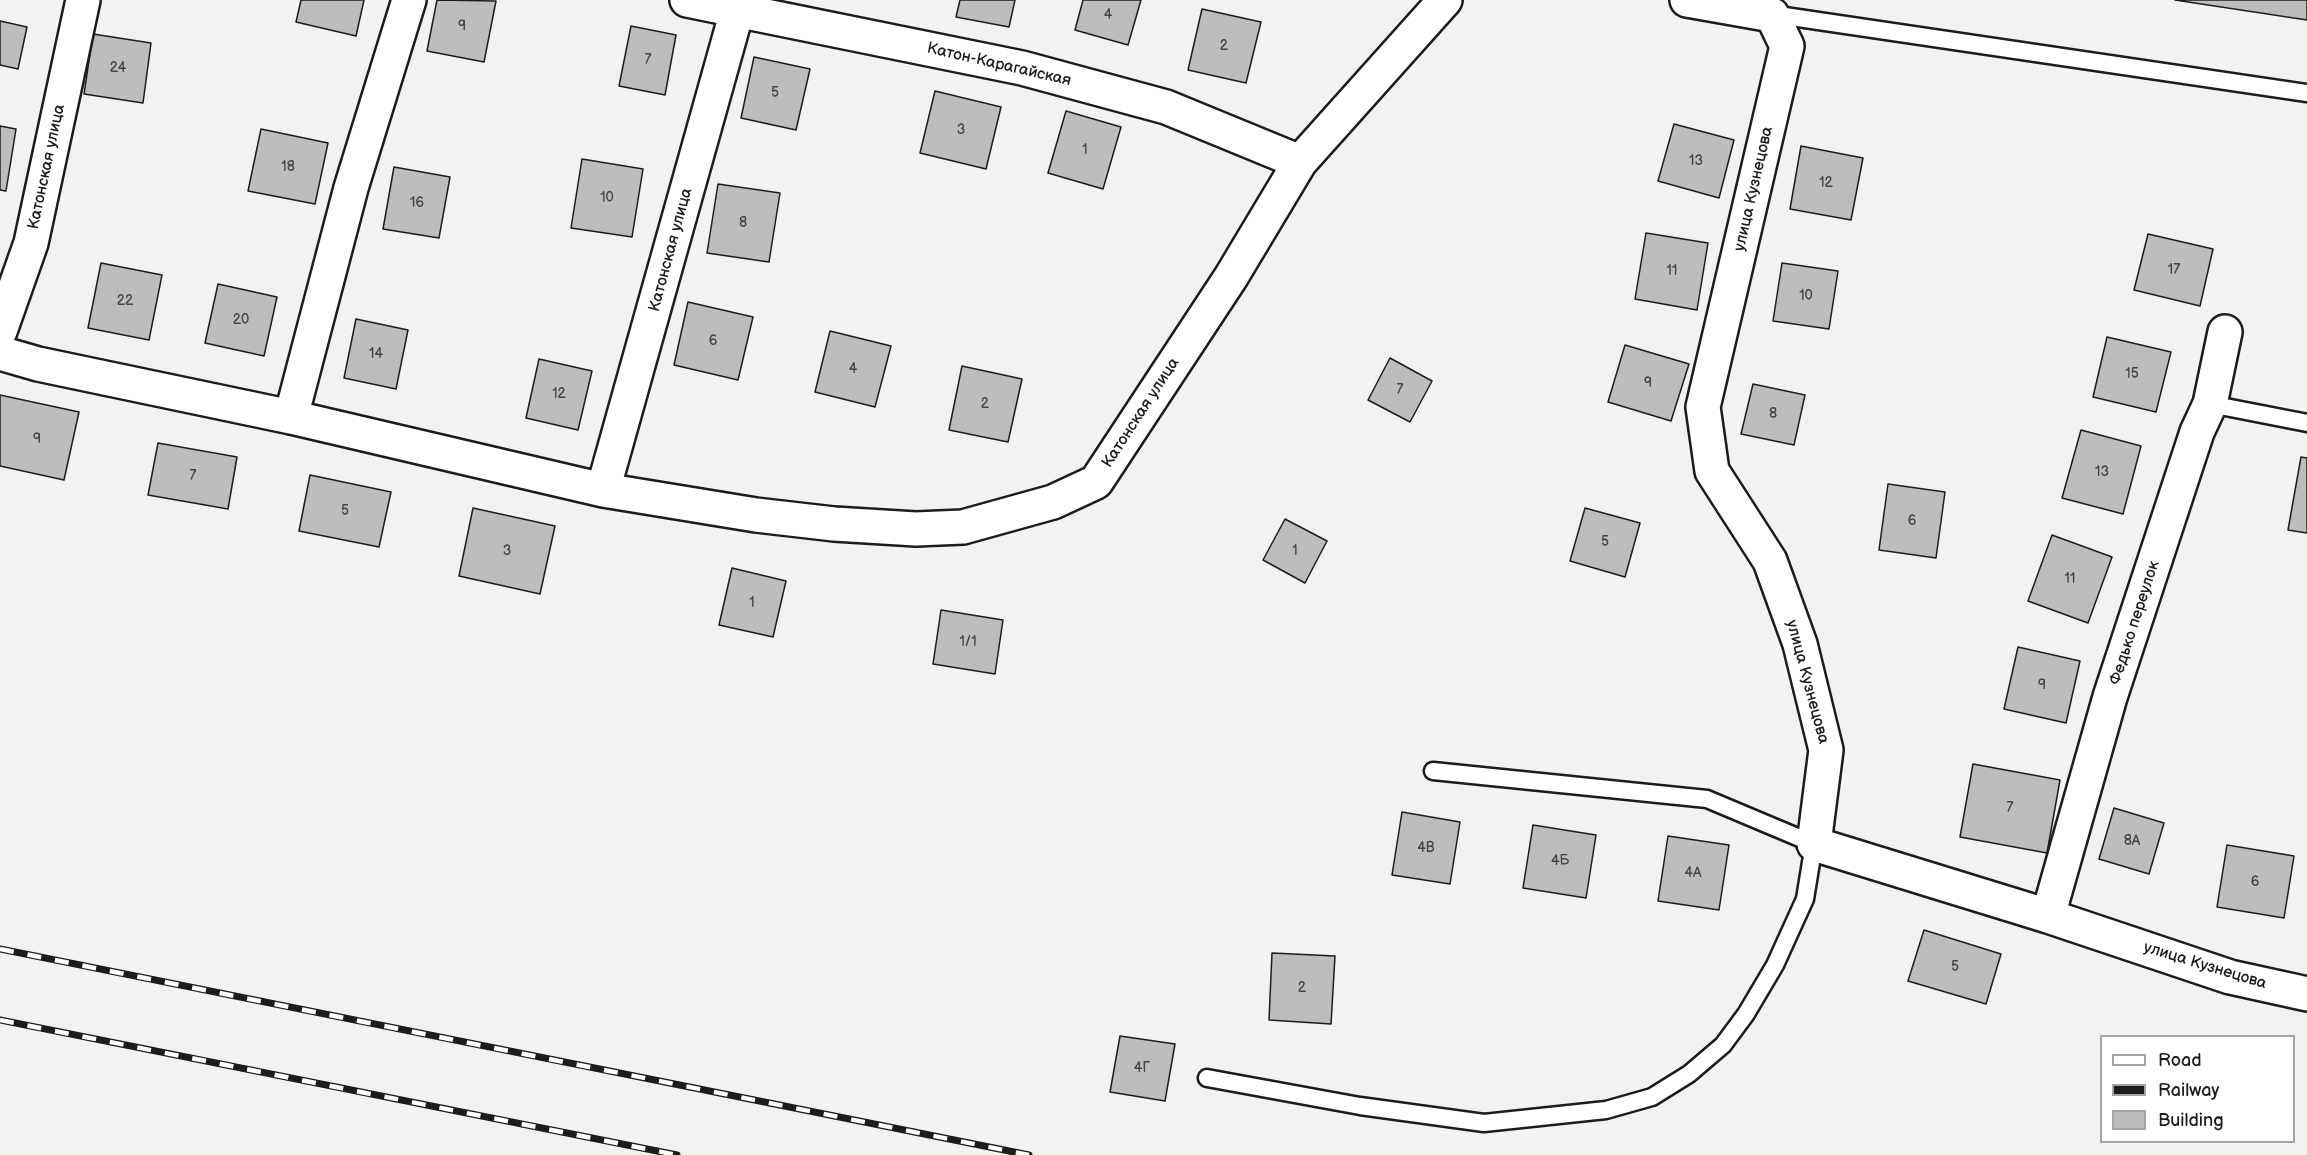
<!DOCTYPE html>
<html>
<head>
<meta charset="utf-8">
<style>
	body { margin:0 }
	#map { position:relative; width:2307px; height:1155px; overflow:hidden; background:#f2f2f2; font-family:"Balsamiq Sans",sans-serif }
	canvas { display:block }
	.legend { position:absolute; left:2100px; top:1035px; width:195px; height:108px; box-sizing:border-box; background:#fff; border:2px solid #a4a4a4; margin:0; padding:8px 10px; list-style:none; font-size:18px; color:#1c1c1c }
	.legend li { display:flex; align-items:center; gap:12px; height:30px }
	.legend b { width:30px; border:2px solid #a4a4a4 }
</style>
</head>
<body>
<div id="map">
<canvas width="2307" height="1155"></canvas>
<ul class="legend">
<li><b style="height:8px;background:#fff"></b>Road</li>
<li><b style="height:8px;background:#1c1c1c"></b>Railway</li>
<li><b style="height:16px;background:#bdbdbd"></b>Building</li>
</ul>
</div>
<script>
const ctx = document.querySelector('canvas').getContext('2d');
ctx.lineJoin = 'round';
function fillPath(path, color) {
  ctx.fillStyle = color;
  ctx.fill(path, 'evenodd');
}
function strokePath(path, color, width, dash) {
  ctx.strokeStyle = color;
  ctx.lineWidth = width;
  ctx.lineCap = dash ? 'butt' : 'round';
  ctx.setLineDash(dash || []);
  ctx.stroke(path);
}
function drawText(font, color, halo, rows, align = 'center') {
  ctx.font = font + ' "Balsamiq Sans",sans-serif';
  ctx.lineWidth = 4.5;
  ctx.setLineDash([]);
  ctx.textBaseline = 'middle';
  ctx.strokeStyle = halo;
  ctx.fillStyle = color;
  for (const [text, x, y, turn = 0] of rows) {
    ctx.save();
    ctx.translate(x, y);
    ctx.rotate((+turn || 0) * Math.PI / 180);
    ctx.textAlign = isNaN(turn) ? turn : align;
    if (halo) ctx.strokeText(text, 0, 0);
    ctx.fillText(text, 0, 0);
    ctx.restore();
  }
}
const building = new Path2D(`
	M301,0H364L356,36L296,22Z
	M437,0L496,1L484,62L427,51Z
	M960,0H1015L1009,27L956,17Z
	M1083,0H1141L1128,45L1075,30Z
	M2175,0H2307V20Z
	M1202,9L1261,22L1246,83L1188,70Z
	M0,21L27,27L18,69L0,65Z
	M631,26L676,35L665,95L619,86Z
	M93,34L151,43L143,103L84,94Z
	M754,57L810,69L796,130L741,118Z
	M935,91L1001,107L986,169L920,153Z
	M1066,111L1121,127L1103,189L1048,173Z
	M1674,124L1734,140L1719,198L1658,181Z
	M0,126L16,129L6,191L0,190Z
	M261,129L328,143L315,204L248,191Z
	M1801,146L1863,158L1851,220L1790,209Z
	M582,159L643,169L632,237L571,228Z
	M394,167L450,177L439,238L383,229Z
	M718,184L780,193L769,262L707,253Z
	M1646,233L1708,243L1697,310L1635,299Z
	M2148,234L2213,249L2200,306L2134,290Z
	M101,263L162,275L149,340L88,328Z
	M1782,263L1838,271L1829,329L1773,321Z
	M218,284L277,297L264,356L205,343Z
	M688,302L753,317L738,380L674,365Z
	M356,319L408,330L396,389L344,378Z
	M830,331L891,346L875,407L815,392Z
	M2107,337L2171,352L2156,412L2093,397Z
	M1625,345L1689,364L1671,421L1608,402Z
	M1390,358L1432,381L1410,422L1368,400Z
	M539,359L592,371L578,430L526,418Z
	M962,366L1022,379L1008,442L949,430Z
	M1753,384L1805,395L1794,445L1741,434Z
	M0,395L79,412L64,480L0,466Z
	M2081,430L2141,446L2123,514L2062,498Z
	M158,443L237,457L228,509L148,495Z
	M2301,457L2307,458V533L2288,530Z
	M310,475L391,492L379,547L299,531Z
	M1888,484L1945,492L1936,558L1879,550Z
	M473,508L555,526L540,594L459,576Z
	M1585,508L1640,523L1625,577L1570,561Z
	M1285,519L1327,541L1305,583L1263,560Z
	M2052,535L2112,557L2088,623L2028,601Z
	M732,568L786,581L773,637L719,625Z
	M941,610L1003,620L995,674L933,664Z
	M2018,647L2080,661L2066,723L2004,709Z
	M1973,764L2060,780L2047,853L1960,837Z
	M2114,808L2164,823L2149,874L2099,859Z
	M1402,812L1460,822L1450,884L1392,875Z
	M1533,825L1596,835L1586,898L1523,888Z
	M1668,836L1729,845L1719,910L1658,901Z
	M2227,845L2294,856L2284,918L2217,907Z
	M1924,930L2001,954L1986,1004L1908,981Z
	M1272,953L1335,956L1331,1024L1269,1020Z
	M1120,1036L1175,1044L1165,1101L1110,1092Z`);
fillPath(building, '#bdbdbd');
strokePath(building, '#1c1c1c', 1.5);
const lane = new Path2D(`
	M1771,14L2307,93
	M2210,404L2307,423
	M1207,1078L1360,1106L1484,1123L1606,1110L1652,1097L1689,1074L1723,1045L1746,1014L1775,965L1805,899L1814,844L1707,799L1433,771`);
const street = new Path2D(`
	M687,0L1022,68L1166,107L1300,162
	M1687,0L1772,15L1787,46L1703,407L1712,471L1770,561L1800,644L1826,750L1814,844L2048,916L2230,977L2307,994
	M0,331L31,243L83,0
	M0,353L38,364L291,417L603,490L737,11
	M291,417L351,188L409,0
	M603,490L756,515L834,524L916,529L963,527L1053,502L1096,482L1231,277L1300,162L1445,0
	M2048,916L2110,697L2197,432L2210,404L2225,332`);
strokePath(lane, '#1c1c1c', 21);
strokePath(street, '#1c1c1c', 38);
strokePath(lane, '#fff', 16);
strokePath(street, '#fff', 33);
const rail = new Path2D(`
	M0,949L1029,1155
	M0,1020L677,1155`);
strokePath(rail, '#1c1c1c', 7);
strokePath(rail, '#fff', 4.5, [14]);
drawText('14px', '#444', null, [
	["4",1108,15],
	["9",462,26],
	["2",1224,46],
	["7",648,60],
	["24",118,68],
	["5",775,93],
	["3",961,130],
	["1",1085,150],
	["13",1696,161],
	["18",288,167],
	["12",1826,183],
	["10",607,198],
	["16",417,203],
	["8",743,223],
	["17",2174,270],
	["11",1672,271],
	["10",1806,296],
	["22",125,301],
	["20",241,320],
	["6",713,341],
	["14",376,354],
	["4",853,369],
	["15",2132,374],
	["9",1648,383],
	["7",1400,390],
	["12",559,394],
	["2",985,404],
	["8",1773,414],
	["9",37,439],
	["13",2102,472],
	["7",193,476],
	["5",345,511],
	["6",1912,521],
	["5",1605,542],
	["3",507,551],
	["1",1295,551],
	["11",2070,579],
	["1",752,603],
	["1/1",968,642],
	["9",2042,685],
	["7",2010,808],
	["8А",2132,841],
	["4В",1426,848],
	["4Б",1560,861],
	["4А",1693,873],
	["6",2255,882],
	["5",1955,967],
	["2",1302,988],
	["4Г",1142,1068]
]);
drawText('16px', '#1c1c1c', '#fff', [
	["Катон-Карагайская",999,65,13],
	["Катонская улица",47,167,-78],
	["улица Кузнецова",1754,189,-77],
	["Катонская улица",671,250,-75],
	["Катонская улица",1141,413,-57],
	["Федько переулок",2135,623,-72],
	["улица Кузнецова",1807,682,75],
	["улица Кузнецова",2205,966,17]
]);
</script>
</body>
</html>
